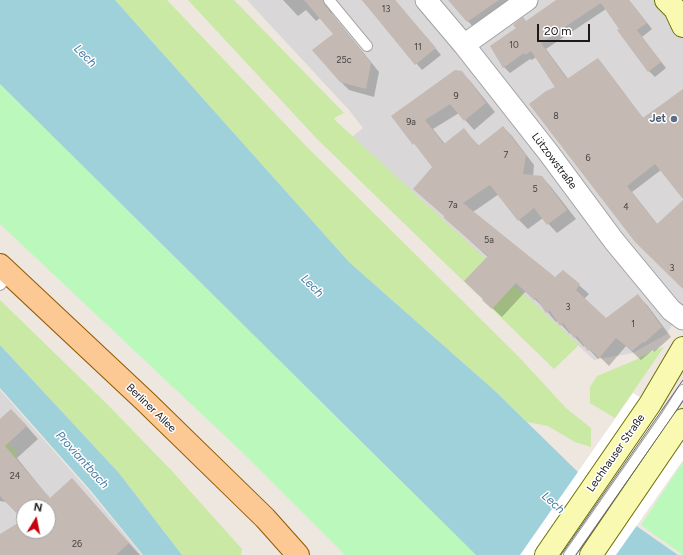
<!DOCTYPE html>
<html>
<head>
<meta charset="utf-8">
<style>
	body { margin:0 }
	#map { position:relative; width:683px; height:555px; overflow:hidden; background:#ede7e0; font-family:Figtree,sans-serif }
	canvas { display:block }
	.north { position:absolute; left:16px; top:499px; width:40px; height:40px; box-sizing:border-box; background:#fff; border:1px solid #a4a4a4; border-radius:50%; rotate:10deg; font-size:11px; font-weight:700; line-height:16px; text-align:center; color:#1b1b1b }
	.north::after { content:''; display:block; margin:auto; width:14px; height:18px; background:#c5000c; clip-path:polygon(50% 0,100% 100%,50% 72%,0 100%) }
	.scale { position:absolute; left:537px; top:24px; width:53px; height:18px; box-sizing:border-box; border:2px solid #1b1b1b; border-top:0; padding-left:5px; font-size:12px; line-height:14px; white-space:nowrap; color:#1b1b1b; -webkit-text-stroke:3px #fff; paint-order:stroke }
</style>
</head>
<body>
<div id="map">
<canvas width="683" height="555"></canvas>
<div class="north">N</div>
<div class="scale">20 m</div>
</div>
<script>
const ctx = document.querySelector('canvas').getContext('2d');
ctx.lineJoin = 'round';
function fillPath(path, color) {
  ctx.fillStyle = color;
  ctx.fill(path, 'evenodd');
}
function strokePath(path, color, width, dash) {
  ctx.strokeStyle = color;
  ctx.lineWidth = width;
  ctx.lineCap = dash ? 'butt' : 'round';
  ctx.setLineDash(dash || []);
  ctx.stroke(path);
}
function drawText(font, color, halo, rows, align = 'center') {
  ctx.font = font + ' Figtree,sans-serif';
  ctx.lineWidth = 3;
  ctx.setLineDash([]);
  ctx.textBaseline = 'middle';
  ctx.strokeStyle = halo;
  ctx.fillStyle = color;
  for (const [text, x, y, turn = 0] of rows) {
    ctx.save();
    ctx.translate(x, y);
    ctx.rotate((+turn || 0) * Math.PI / 180);
    ctx.textAlign = isNaN(turn) ? turn : align;
    if (halo) ctx.strokeText(text, 0, 0);
    ctx.fillText(text, 0, 0);
    ctx.restore();
  }
}
fillPath(new Path2D(`
	M247,0H683V305L667,334L633,353L594,360L352,137L363,128L349,110Z
	M0,390L89,491L142,555H0ZM24,507H48V531H24Z`), '#d9d7d8');
fillPath(new Path2D(`
	M115,0H167L305,145L519,357L566,408L591,428V447L575,442L548,426L527,422L494,390L349,262Z
	M188,0H234L344,113L334,118L336,121L579,345L554,369L316,138Z
	M0,300L107,404L172,471L242,549L241,555H182L119,473L0,345Z
	M664,347L615,418L590,403V387L597,376L633,361L657,349Z
	M0,435L18,454L14,457L0,442Z`), '#cae9a4');
fillPath(new Path2D(`
	M0,84L476,555H345L242,452L0,224Z
	M683,462V555L641,525Z`), '#baf9bb');
fillPath(new Path2D(`
	M0,0H115L349,262L494,390L625,518L678,555H476L0,84Z
	M0,345L119,473L182,555H143L91,491L0,388Z`), '#9fd1db');
fillPath(new Path2D(`
	M633,393L683,424V460L616,555H520Z`), '#fff');
fillPath(new Path2D(`
	M283,0H323L331,9L332,14L379,72L374,97L349,90L341,82L334,34L320,18L316,21L306,10L298,16Z
	M362,0H395L441,55L422,70Z
	M455,0H516L475,29L452,3Z
	M558,0H629L652,29L642,37L666,68L655,77L649,71L606,9L546,49L568,79L597,59L603,65L643,118L683,91V197L661,170L632,192L658,225L683,202V288L536,57L532,60L530,59L510,73L504,67L526,22Z
	M461,72L470,81L495,112L474,130L459,113L433,129L445,144L464,130L479,146L503,127L512,136L534,165L533,176L542,177L551,187L576,219L557,233L543,218L528,229L519,220L499,194L473,212L555,278L563,271L589,294L584,299L606,320L638,296L647,305L671,337L654,352L653,350L641,360L626,346L609,366L600,357L598,359L585,345L584,347L571,333L570,334L558,321L556,322L544,308L526,291L502,317L484,300L488,257L445,218L434,168L392,116Z
	M0,421L23,422L38,439L17,458L50,499L72,480L140,555H0V535L24,520V531H48V507H24V520L6,502L0,501Z`), '#0003');
fillPath(new Path2D(`
	M304,0H323L324,4L371,63L366,89L340,82L312,50L333,34Z
	M362,0H395L436,48L415,65Z
	M448,0H499L467,22Z
	M556,0H629L647,23L637,30L661,62L648,72L617,30L619,29L601,3L541,43L567,79L598,58L643,118L683,89V199L655,164L627,186L657,224L683,200V289L635,242L529,104L546,91L555,87L531,51L525,55L524,53L503,68L490,46L516,28L513,25L523,17L526,21Z
	M455,70L462,71L486,103L464,121L450,104L425,120L444,144L464,128L478,146L503,126L526,155L523,174L542,176L567,210L547,225L534,208L518,221L490,185L463,203L555,277L563,270L580,284L576,290L606,318L638,294L662,327L644,343L643,342L632,351L616,338L599,358L590,349L588,351L577,336L574,338L563,323L560,326L550,311L546,313L536,298L534,300L516,283L492,309L482,300L483,299L464,281L488,256L444,218V216L413,189L432,167L414,143L413,145L391,116Z
	M11,409L27,426L5,446L50,498L72,478L129,543L116,555H0V534L23,520L0,496V419ZM24,507H48V531H24Z`), '#c4b9b3');
const lane = new Path2D(`
	M329,0L367,46
	M0,285L10,275
	M569,555L667,415L683,390`);
const street = new Path2D(`
	M426,0L464,45L548,152L614,241L671,310L683,319
	M464,45L527,0`);
const secondary = new Path2D(`
	M666,0L675,9L683,26
	M546,555L650,404L683,348
	M591,555L683,420`);
const primary = new Path2D(`
	M0,265L146,402L265,518L298,555`);
strokePath(lane, '#a2a2a2', 12);
strokePath(street, '#a2a2a2', 23);
strokePath(secondary, '#6b7004', 24);
strokePath(primary, '#915800', 24);
strokePath(lane, '#fff', 10);
strokePath(street, '#fff', 21);
strokePath(secondary, '#faf9b1', 22);
strokePath(primary, '#fcc995', 22);
strokePath(new Path2D(`
	M561,555L683,380
	M576,555L683,401`), '#696969', 1);
for (const [x, y, r, color] of [
	[674,119,4,"#5c6f8a"]
]) {
  const dot = new Path2D();
  dot.arc(x, y, r, 0, 2 * Math.PI);
  ctx.fillStyle = color;
  ctx.fill(dot);
  strokePath(dot, '#fff', 1.5);
}
drawText('9px', '#454241', null, [
	["13",386,9],
	["10",514,45],
	["11",418,47],
	["25c",344,60],
	["9",456,96],
	["8",556,116],
	["9a",411,122],
	["7",506,155],
	["6",588,158],
	["5",535,189],
	["7a",453,205],
	["4",626,207],
	["5a",489,240],
	["3",672,268],
	["3",568,307],
	["1",633,324],
	["24",15,476],
	["26",77,544]
]);
drawText('bold 11px', '#4e5e75', '#fff', [
	["Jet",666,119]
], 'right');
drawText('11px', '#1b1b1b', '#fff', [
	["Lützowstraße",554,161,53],
	["Berliner Allee",151,408,44],
	["Lechhauser Straße",616,453,-55]
]);
drawText('italic 12px', '#447aa2', '#fff', [
	["Lech",85,56,45],
	["Lech",312,286,45],
	["Proviantbach",82,460,48],
	["Lech",553,503,42]
]);
</script>
</body>
</html>
